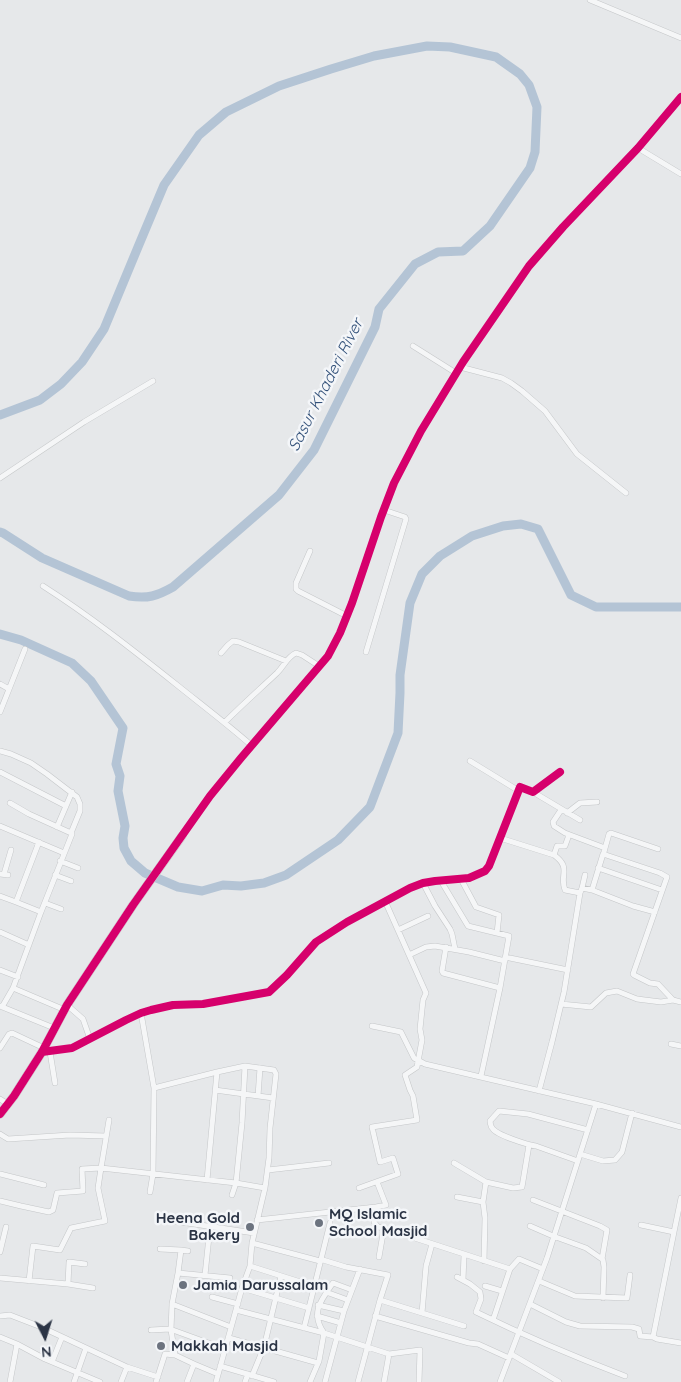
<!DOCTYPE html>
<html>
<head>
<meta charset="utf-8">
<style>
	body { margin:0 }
	#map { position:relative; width:681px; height:1382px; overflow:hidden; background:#e6e8ea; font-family:Quicksand,sans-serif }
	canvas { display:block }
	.north { position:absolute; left:20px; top:1312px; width:50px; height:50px; -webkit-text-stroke:4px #f4f6f9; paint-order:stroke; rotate:175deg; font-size:14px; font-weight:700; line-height:20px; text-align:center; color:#2b3445 }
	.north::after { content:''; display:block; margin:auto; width:18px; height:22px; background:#2b3445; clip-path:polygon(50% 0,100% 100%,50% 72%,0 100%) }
</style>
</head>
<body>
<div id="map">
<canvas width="681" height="1382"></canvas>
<div class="north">N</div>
</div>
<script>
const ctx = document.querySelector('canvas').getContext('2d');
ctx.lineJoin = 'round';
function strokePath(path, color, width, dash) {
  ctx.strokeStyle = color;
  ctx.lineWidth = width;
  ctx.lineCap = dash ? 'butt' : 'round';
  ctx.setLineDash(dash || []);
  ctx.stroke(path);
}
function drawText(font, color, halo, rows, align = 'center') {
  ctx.font = font + ' Quicksand,sans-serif';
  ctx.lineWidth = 5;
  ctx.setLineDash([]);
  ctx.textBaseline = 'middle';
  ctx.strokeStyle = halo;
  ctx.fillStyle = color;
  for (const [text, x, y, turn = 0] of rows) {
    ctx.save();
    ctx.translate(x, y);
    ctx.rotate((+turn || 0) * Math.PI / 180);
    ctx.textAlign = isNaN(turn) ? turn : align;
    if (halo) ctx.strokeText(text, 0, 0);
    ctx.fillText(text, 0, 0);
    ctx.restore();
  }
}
strokePath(new Path2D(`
	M0,415L40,400L61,384L82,362L104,329L138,247L164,185L199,135L226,112L279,86L331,69L374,56L427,46L450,47L496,57L520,74L529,85L537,107L535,152L530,168L490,226L463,251L438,252L415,264L379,309L375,327L314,450L279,495L173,587C157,596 148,599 129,596L42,558L3,533L0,532
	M0,634L21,640L72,663L91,681L123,728L116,764L120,776L118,791L125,826L123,838L124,848L131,861L145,873L178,887L202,891L223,885L241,886L264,883L286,875L338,840L370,807L398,733L400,693V675L410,603L422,574L440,556L472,536L503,526L521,524L538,529L571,595L596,607H681`), '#b4c4d5', 9);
const street = new Path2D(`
	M590,0L681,38
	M638,148L681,174
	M413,346L456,373
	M460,367L502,378L511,383L522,391L545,411L577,454L626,493
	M0,478L84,422L153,381
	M310,551L296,583V589L298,591L347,616
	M43,586C90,616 133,650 177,685C202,705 227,724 251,745
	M366,652L406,519L405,517L384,510
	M221,653L228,645L233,641L239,642L286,661
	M0,684L9,689
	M0,712L25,649
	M225,722C242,705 260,689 277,673C284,666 287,657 296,653L302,655L319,666
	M0,751L11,754L31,763L47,774L77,797L80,804V811L71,833
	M470,761L519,791
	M0,772L66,806
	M533,792L580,820
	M10,803L29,814L71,833L72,834L41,912
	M561,810L553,822L554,826L565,833L605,848
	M567,813L580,803L597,802
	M0,826L64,853
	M57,827L72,792
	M182,836L210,796L241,758L328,656L340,633L352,603L381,517L394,483L421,431L463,362L529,266L563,227L638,148L681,97
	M500,838L554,855C572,868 559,875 565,890L580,893L582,888L592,890L633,906L655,912
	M39,842L16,902L41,912L13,988L65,1010
	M604,852L609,834L611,833L658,849
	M554,855L557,846H565L569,835
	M60,861L78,868
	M598,868L662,890
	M0,874L8,875
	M4,874L11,850
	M55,875L71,881
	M461,879L476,907L499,915L497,933
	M441,881L468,926L509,936L500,988
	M423,883L435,906L450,929L452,934L455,949
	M582,888L585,875
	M592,890L603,854L660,873L667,877L633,974L634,975L650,983L658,984L673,1000L681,1002
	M0,896L16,902
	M45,903L61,909
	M398,930L428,916
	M0,932L29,945
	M446,947L442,971L443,973L500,988L481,1076
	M409,955L426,947L435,946L469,952L505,961
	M505,957L568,970
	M0,970L18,977
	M561,1004L591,1007L606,993L617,991L637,999L661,1002L673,1000
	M67,1005L83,1019L90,1039
	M0,1006L54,1028
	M2,1007L13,988
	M141,1013L154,1088L217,1072L207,1180
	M372,1026L401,1032L414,1058L425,1064L596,1104L681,1127
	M671,1044L681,1046
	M0,1048L9,1034L12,1033L44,1048
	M42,1052L72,1048L126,1020L141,1013L151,1010L173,1005L203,1004L269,992L287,975L316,942L347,922L410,888L423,883L435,881L469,878L485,871L489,866L520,787L533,792L560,772
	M50,1052L55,1083
	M217,1072L245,1066
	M215,1090L273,1098
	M539,1091L552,1042L564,992L580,893
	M258,1096L260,1068
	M0,1099L8,1104
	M0,1134L8,1139L70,1135L106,1136
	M580,1154L603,1161L615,1160L622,1152L632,1113
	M578,1161L536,1146C528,1145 497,1135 493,1129C490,1126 491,1126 490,1121L499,1111L528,1114L588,1130
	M454,1163L486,1182L513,1188L522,1187L529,1145
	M268,1170L329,1163
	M0,1174L44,1185
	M359,1188L398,1174L393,1158L380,1162L372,1127L417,1120L413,1096L410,1090L405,1075L417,1067L422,1040L420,1029L423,1000L426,993L385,901
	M150,1192L153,1174L154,1088
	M457,1197L483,1202
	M533,1200L600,1226L607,1230L602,1259L603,1260L604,1267L603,1298
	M0,1201L21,1206L49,1212L53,1210L57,1193L83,1191L82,1169L101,1168L109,1120
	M376,1207L386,1205L377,1182
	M167,1220L254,1233
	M257,1220L376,1207L374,1222L378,1227L384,1228L379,1257
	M641,1225L674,1232L681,1198
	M530,1226L553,1236L586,1248L602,1259
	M384,1228L510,1269L519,1259L543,1269
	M674,1232L653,1337L657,1339L681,1343
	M252,1243L320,1261L323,1260L346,1267L388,1275L380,1300L358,1382
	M160,1249L181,1250
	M0,1252L6,1227
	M484,1261L485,1218L483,1202L486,1182
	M250,1266L313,1286
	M178,1273L181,1250L188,1251
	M205,1275L210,1227
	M457,1277L470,1284L480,1292L481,1299L476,1312C525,1336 575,1357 625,1376
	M0,1278L68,1284L93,1288
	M463,1280L464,1255
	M29,1281L33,1246L60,1250L71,1228L105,1221L98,1188L101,1168L236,1183L265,1188
	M539,1281L575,1296L627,1298L630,1275
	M68,1284L69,1262L85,1264
	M485,1286L502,1291
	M242,1288L309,1308
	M352,1290L360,1269
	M326,1292L348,1300
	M212,1297L238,1304
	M380,1300L464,1326
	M172,1304L231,1327
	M530,1304L566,1322L580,1326L632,1327L639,1329L640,1336L653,1337
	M318,1305L344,1311
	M236,1310L324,1333L389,1354L384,1382
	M422,1313L426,1266L432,1244
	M0,1316L10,1315L41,1327L127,1367L121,1382
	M317,1316L341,1323
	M375,1316L469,1343L478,1344L509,1358
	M493,1320L510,1269
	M304,1328L330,1223
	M151,1330L170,1329L225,1349
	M0,1337L17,1344L45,1359L100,1382
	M229,1338L318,1363
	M389,1354L420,1350L419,1382
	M511,1354L559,1382
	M175,1355L171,1330L172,1304L178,1273L230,1278
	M52,1362L62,1337
	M194,1364L218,1374
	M220,1366L274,1382
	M127,1367L158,1377
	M252,1376L264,1347L281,1276
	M10,1382L17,1344
	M74,1382L86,1348
	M156,1382L165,1354L175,1355L194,1364L187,1382
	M216,1382L242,1288L250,1266L252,1243L265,1188L269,1158L270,1128L276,1074L274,1070L245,1066L242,1123L236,1183L232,1195
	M245,1382L248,1374
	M310,1382L319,1361L324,1333C310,1313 321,1300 333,1283L352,1290L344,1311L325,1382
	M500,1382L547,1258L596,1104`);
const secondary = new Path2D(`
	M0,1114L14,1096L42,1052L67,1005L133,905L182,836`);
strokePath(street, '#c4c6c8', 6);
strokePath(secondary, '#c4c6c8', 9);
strokePath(street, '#f5f6f7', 5);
strokePath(secondary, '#f8f8f8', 8);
strokePath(new Path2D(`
	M42,1052L72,1048L126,1020L141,1013L151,1010L173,1005L203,1004L269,992L287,975L316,942L347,922L410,888L423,883L435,881L469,878L485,871L489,866L520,787L533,792L560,772
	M0,1114L14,1096L42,1052L67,1005L133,905L210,796L241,758L328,656L340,633L352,603L381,517L394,483L421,431L463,362L529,266L563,227L638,148L681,97`), '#d6006c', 8);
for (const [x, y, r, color] of [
	[319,1223,5,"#6c737f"],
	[250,1227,5,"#6c737f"],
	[183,1285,5,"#6c737f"],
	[161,1346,5,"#6c737f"]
]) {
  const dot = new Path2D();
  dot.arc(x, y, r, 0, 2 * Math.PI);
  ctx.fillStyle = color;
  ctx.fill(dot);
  strokePath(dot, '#f4f6f9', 2);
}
drawText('bold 15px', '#2b3445', '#f4f6f9', [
	["MQ Islamic",329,1214],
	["School Masjid",329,1231],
	["Heena Gold",240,1218,"right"],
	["Bakery",240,1235,"right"],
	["Jamia Darussalam",193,1285],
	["Makkah Masjid",171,1346]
], 'left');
drawText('italic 16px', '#34527a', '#f4f6f9', [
	["Sasur Khaderi River",326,385,-63]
]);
</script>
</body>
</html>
